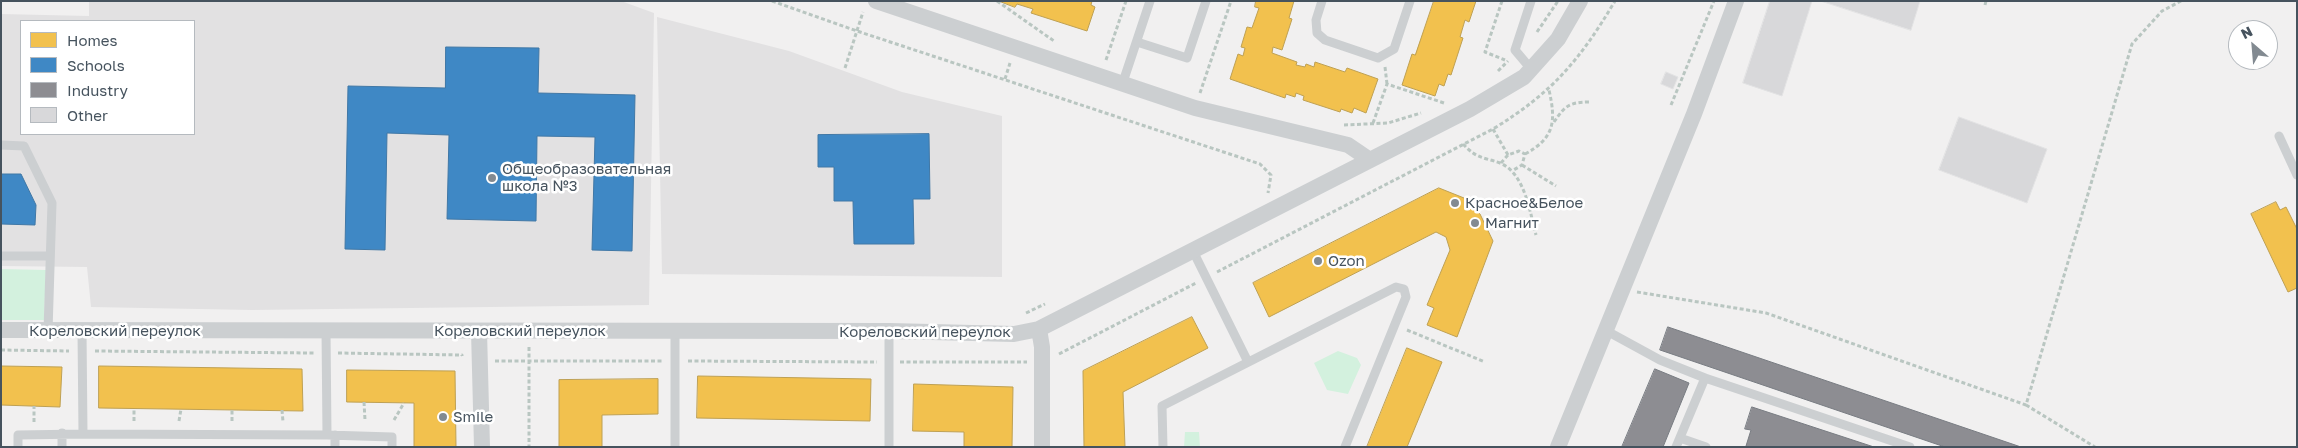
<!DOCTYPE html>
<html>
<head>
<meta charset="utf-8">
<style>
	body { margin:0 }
	#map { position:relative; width:2298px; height:448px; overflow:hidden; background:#f1f0f0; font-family:"Golos Text",sans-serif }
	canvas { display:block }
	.frame { position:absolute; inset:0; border:2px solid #46535e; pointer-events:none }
	.legend { position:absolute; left:20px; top:20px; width:175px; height:115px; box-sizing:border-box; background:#fff; border:1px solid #b5babf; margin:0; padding:6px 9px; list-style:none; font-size:15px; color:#46535e }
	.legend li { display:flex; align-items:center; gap:10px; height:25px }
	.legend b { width:25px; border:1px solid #b5babf }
	.north { position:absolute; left:2228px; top:20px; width:50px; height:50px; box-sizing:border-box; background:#fff; border:1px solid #b5babf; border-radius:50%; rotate:333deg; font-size:14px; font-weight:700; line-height:20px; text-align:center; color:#46535e }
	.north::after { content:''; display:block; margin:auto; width:18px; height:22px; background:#828a91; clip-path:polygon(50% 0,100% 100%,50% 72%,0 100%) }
</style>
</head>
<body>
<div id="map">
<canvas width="2298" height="448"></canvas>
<div class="frame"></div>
<ul class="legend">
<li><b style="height:14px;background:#f2c14e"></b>Homes</li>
<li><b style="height:14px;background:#3f88c5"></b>Schools</li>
<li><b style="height:14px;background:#8d8d92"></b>Industry</li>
<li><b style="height:14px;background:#d8d8da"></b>Other</li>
</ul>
<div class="north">N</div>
</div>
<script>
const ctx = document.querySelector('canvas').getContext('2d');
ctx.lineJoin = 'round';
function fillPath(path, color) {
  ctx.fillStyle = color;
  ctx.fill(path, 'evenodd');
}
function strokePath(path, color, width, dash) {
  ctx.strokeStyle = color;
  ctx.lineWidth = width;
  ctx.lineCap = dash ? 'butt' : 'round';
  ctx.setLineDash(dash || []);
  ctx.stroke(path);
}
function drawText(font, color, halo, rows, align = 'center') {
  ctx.font = font + ' "Golos Text",sans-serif';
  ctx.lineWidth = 5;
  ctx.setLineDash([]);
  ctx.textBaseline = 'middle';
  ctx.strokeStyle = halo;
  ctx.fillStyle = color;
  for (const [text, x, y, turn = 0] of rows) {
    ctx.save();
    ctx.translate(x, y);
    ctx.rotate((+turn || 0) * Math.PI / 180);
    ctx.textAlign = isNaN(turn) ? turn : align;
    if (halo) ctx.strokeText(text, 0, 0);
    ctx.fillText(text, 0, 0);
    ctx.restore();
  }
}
fillPath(new Path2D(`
	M89,1H621L654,13L649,305L252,310L91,307L87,267L1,266V14L89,16ZM21,21H194V134H21Z
	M657,17L789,51L902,92L1002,116V277L662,274Z`), '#e2e1e2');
fillPath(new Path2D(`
	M1,269L46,270L44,320H1Z
	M1338,351L1357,358L1361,365L1348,394L1327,390L1314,363Z
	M1185,432H1199L1200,447H1184Z`), '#d3f1de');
const homes = new Path2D(`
	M999,1H1092L1091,5L1095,7L1087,31L1031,13L1033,9L1017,4L1015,7Z
	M1256,1H1294L1289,18L1292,19L1282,50L1273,47L1272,53L1297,62L1296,65L1305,67L1306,64L1314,67L1315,62L1345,72L1347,68L1378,79L1366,113L1354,108L1352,113L1341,109L1340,112L1303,100L1304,96L1296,93L1295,97L1286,94L1285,98L1230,79L1238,54L1243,56L1245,48L1241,47L1247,27L1252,28L1259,8L1255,7Z
	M1434,1H1476L1469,22L1465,20L1460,37L1463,38L1451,75L1448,74L1444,86L1439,84L1435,96L1402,85L1412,54L1415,55Z
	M1439,188L1464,198L1480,214L1493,241L1457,337L1427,325L1434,308L1427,305L1450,250L1446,237L1436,232L1269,317L1253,283Z
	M2276,202L2280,210L2286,207L2297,229V288L2288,292L2251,214Z
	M1192,317L1208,348L1123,392L1125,447H1084L1083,371Z
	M1407,348L1442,362L1407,447H1367Z
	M1,366L62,367L60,407L1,405Z
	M99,366L302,369L303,411L99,408Z
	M347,370L455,371L456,447H414V403L347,402Z
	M698,376L871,379L870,421L697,418Z
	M658,379V414L602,415V447H559V380Z
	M914,384L1013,387L1012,447H964V432L913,431Z`);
fillPath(homes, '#f2c14e');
strokePath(homes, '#bea053', 1);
const schools = new Path2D(`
	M446,47L539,48L538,93L635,95L632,251L592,250L595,137L537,136L536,221L447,219L449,135L387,133L385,250L345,249L348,86L445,88Z
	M929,134L930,199H913L914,244H854L853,201H834V167H818V135Z
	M1,174H21L36,205L35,225L1,224Z`);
fillPath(schools, '#3f88c5');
strokePath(schools, '#4178a6', 1);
const industry = new Path2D(`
	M1668,327L2021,447H1945L1660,350Z
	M1655,369L1689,383L1663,447H1622Z
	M1752,407L1874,447H1748L1746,446L1751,430L1745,429Z`);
fillPath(industry, '#8d8d92');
strokePath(industry, '#787c82', 1);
const building = new Path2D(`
	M1770,1H1812L1782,96L1743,83Z
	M1821,1H1920L1911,30Z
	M1666,72L1678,77L1673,89L1661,84Z
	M1959,117L2047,149L2027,203L1939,170Z`);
fillPath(building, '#d8d8da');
strokePath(building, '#e2e2e3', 1);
strokePath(new Path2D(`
	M772,1L857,31L1260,164L1271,175L1268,193
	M997,1L1054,41
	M1502,1L1485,52L1505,60
	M1985,5L1986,1
	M1537,32L1558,1
	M1106,60L1126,1
	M1385,67L1387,84
	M845,68L863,12
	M1498,71L1508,61
	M1005,79L1010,63
	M1200,93L1231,1
	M1671,105L1714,1
	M1554,122C1565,106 1569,102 1590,102
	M1373,123L1387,84L1444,103
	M1344,125L1388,123L1421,113
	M1493,129L1508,155
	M1463,144C1477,159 1483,157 1500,163C1525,173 1530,213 1536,235
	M1525,154C1555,138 1556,121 1549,90
	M1501,163L1508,155L1519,151L1525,154L1522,165L1512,171
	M1522,165L1556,186
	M1217,272L1493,129C1552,93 1580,60 1615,1
	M1637,292L1766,313L2026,405L2132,44L2162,11L2181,1
	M1026,313L1045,304
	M1407,330L1485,362
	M529,347V447
	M1,350L69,351
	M95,351L314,353
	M338,353L462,355V356
	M1059,354L1196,283
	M495,361H662
	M688,361L877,362
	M900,362H1027
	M364,402L365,420
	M2026,405L2095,447
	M282,410L283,422
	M394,420L404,403
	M134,421V408
	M179,421L181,409
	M232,421V410
	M34,422V406`), '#b9c6c1', 3, [4, 2.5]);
strokePath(new Path2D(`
	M1322,1L1316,20L1317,33L1325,40L1378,58L1394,49L1410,1
	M1137,42L1187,58L1206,1
	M1531,69L1515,50L1531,1
	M1122,85L1150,1
	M2279,136L2297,175
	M1,145L24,146L52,203L48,331
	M1193,251L1248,362
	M1,256H50
	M1605,330L1660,360L1705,378L1910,447
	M889,331V447
	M83,434L327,435L326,331
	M327,435L392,437V447
	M1680,438L1706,447
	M18,447V435L83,434L82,331
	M62,447V433
	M335,447V435
	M675,447V331
	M1163,447L1162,406L1396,287L1404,289L1406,297L1345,447
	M1676,447L1705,378`), '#cccfd1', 9);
strokePath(new Path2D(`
	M876,1L1195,108L1348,145L1370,160
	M1039,329L1042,347V447
	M1,330L889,331L1014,334L1039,329L1470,109L1524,77L1558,39L1580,1
	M479,331L482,447
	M1558,447L1694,114L1736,1`), '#cccfd1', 16);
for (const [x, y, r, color] of [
	[492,178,5,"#828a91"],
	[1455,203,5,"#828a91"],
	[1475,223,5,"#828a91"],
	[1318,261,5,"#828a91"],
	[443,417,5,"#828a91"]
]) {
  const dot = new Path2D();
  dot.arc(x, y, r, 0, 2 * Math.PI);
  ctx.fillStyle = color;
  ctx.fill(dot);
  strokePath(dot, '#fff', 2);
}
drawText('15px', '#46535e', '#fff', [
	["Общеобразовательная",502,169],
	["школа №3",502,186],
	["Красное&Белое",1465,203],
	["Магнит",1485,223],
	["Ozon",1328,261],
	["Smile",453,417]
], 'left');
drawText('15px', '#46535e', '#fff', [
	["Кореловский переулок",115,331],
	["Кореловский переулок",520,331],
	["Кореловский переулок",925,332]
]);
</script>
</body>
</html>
